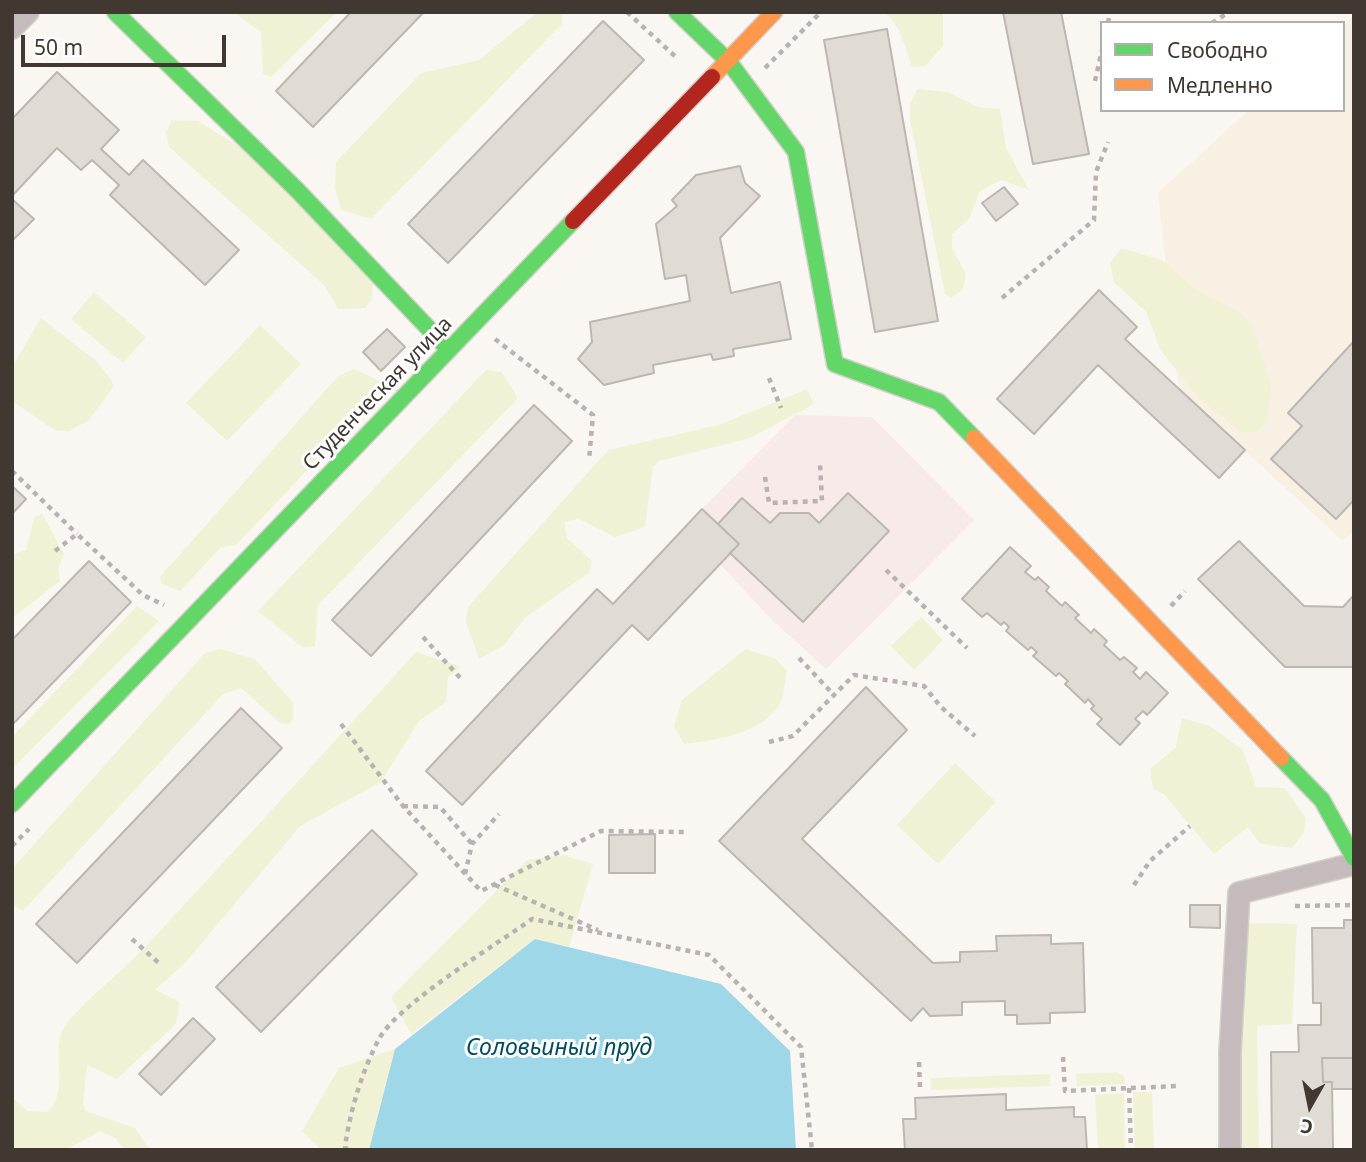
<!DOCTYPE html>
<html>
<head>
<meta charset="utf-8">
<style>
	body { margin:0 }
	#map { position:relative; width:1366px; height:1162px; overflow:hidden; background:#faf6f2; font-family:"Noto Sans",sans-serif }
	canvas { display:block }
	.frame { position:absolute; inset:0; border:14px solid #413832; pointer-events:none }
	.legend { position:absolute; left:1100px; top:21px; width:245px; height:91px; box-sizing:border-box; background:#fff; border:2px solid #b3afad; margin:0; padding:9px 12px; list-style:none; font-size:21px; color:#413832 }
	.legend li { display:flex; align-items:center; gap:14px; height:35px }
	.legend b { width:35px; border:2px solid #b3afad }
	.north { position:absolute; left:1275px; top:1071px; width:70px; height:70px; -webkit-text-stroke:5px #fff; paint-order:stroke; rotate:189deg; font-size:19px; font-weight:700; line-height:28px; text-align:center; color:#413832 }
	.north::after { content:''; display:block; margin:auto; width:24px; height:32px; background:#413832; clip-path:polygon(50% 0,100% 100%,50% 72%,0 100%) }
	.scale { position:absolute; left:21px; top:35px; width:205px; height:32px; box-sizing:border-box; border:4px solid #413832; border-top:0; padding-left:9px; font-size:21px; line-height:24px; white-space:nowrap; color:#413832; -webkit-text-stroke:5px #fff; paint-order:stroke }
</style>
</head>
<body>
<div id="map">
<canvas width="1366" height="1162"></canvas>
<div class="frame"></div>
<ul class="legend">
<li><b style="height:9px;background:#63d668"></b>Свободно</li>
<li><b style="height:9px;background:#ff974d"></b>Медленно</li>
</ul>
<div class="north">С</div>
<div class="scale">50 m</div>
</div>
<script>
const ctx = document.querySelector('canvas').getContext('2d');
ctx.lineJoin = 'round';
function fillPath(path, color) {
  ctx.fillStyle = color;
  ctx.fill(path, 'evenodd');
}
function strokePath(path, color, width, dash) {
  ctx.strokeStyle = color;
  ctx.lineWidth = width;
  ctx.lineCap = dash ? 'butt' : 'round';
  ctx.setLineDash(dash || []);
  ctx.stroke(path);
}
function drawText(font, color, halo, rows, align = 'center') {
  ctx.font = font + ' "Noto Sans",sans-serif';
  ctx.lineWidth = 6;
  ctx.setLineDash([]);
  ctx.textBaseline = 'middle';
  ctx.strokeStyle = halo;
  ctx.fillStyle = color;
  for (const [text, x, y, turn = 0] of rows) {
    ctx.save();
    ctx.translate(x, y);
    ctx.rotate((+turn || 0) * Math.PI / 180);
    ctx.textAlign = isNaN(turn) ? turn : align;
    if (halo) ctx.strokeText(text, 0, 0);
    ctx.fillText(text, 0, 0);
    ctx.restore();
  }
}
fillPath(new Path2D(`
	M795,415L872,417L974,520L826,669L770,618L720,564L739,544L702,509Z`), '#f8eae8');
fillPath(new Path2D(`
	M1354,16V531L1343,541L1179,390L1158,193L1249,110H1343V25Z`), '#f8f0e3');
fillPath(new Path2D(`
	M233,12H337L271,77L263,74L261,32Z
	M538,12H562V24L371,219L341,210L335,188L336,162L421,73L479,60Z
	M883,12H943V46L925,66L912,67C906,50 900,22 883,12Z
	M918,89L948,92L978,107L1000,109L1006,148L1029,190L1001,180L980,191L969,219L952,234V248L966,274L963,289L951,298L945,294L910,120V103Z
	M172,120L198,121L248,152L373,283L372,299L365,308L338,309L324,285L169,147L166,133Z
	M1121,248L1162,260L1193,288L1242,314L1251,325L1271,383L1267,422L1256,432H1241L1200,399L1161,351L1146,312L1114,282L1110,263Z
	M94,292L146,337L123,363L71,319Z
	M41,318L96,361L112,381L113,388L88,421L69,431H56L12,401V367Z
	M260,325L301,364L227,441L186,403Z
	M354,369L382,382L374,400L236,545L221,547L180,591L162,584L160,577L338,376Z
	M486,370L502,372L518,398L318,605L315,646L303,648L258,611Z
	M807,389L814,404L750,438L659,461L653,467L645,527L615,537L579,519L564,522L567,538L592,561L589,573L526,617L504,645L479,659L466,622L468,607L608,450L719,425Z
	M42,513L64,554L58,569L60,581L12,618V555L26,550L34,518Z
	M137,606L159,621L12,769V737Z
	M921,617L943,640L914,670L891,646Z
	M220,649L255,659L293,703V720L288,724L280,723L241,688L223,694L23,911L12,904V869L204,654Z
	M746,649L776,659L787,671C785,679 785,690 782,699C767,734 716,740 684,744L674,726L682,700Z
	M416,652L461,667L448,677L446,702L419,721L381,782L300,826L186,962L155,990L180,1002L176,1024L117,1079L87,1065L83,1105L86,1111L135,1128L150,1150H125L115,1138L100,1131L66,1150H12V1097L27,1111L48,1112C72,1086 47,1047 67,1023C90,995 122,972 147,945C237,848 327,750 416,652Z
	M1182,718L1210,726L1243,750L1256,787L1285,788L1306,818L1303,834L1292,848L1260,844L1248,827L1214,854L1164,794L1153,789L1150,769L1176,747Z
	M955,763L996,802L938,864L897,825Z
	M563,855L593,864L569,947L535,939L411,1034L391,997L527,860Z
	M1244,923L1297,924L1292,1024L1257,1026L1259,1150H1238L1237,1035Z
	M395,1049L369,1150H321L302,1131L339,1068Z
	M1117,1072L1124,1076L1125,1084L1077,1086L1076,1074Z
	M1050,1074V1086L931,1090V1078Z
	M1133,1092H1152L1154,1150H1135Z
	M1124,1093L1125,1150H1098L1095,1095Z`), '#f1f2d5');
fillPath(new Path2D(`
	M535,939L721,984L790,1051L796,1150H369L395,1049Z`), '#9ed7e8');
const building = new Path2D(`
	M351,12H424L313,127L276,91Z
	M1003,12H1061L1089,154L1033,164Z
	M603,21L644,60L448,263L408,224Z
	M887,29L938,321L875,332L824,40Z
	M57,72L119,130L101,149L129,175L143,160L239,250L205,285L110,195L119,185L92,160L81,170L57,148L12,196V119Z
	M740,166L745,183L760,196L720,238L731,293L780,282L791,339L733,349L734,356L713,360L711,354L653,365L654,373L604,385L578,359L592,342L590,322L690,301L686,275L665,279L656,224L677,206L672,200L696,175Z
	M1004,187L1018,204L996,221L982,203Z
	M12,199L34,219L12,241Z
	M1099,290L1137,327L1125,339L1245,450L1219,478L1098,365L1034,434L997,399Z
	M387,329L405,347L381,371L363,352Z
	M1354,341V500L1336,519L1271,459L1302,426L1288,413Z
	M534,405L572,441L371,656L332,620Z
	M12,486L26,499L12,514Z
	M848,493L889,531L803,622L730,553L739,544L718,524L742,498L770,523L780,513H809L819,523Z
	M702,509L739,544L648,640L632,625L462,805L426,771L597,589L613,604Z
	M1239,541L1304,606L1343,607L1354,595V667H1285L1198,579Z
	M1010,547L1031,566L1025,572L1035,580L1038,577L1049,587L1046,591L1062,606L1065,602L1079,615L1075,618L1091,633L1094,629L1107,641L1104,645L1120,660L1124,657L1137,668L1133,672L1140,679L1146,672L1168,693L1147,715L1143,711L1135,719L1140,723L1120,745L1097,724L1102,719L1091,709L1094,706L1088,699L1085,703L1065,684L1068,681L1059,673L1056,676L1033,656L1037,652L1031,647L1028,650L1006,631L1009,627L1004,622L1001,625L987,613L982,617L962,599Z
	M89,561L131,602L12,725V640Z
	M866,687L907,730L802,839L933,963L960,962V952L997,951L996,936L1051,935V944L1083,943L1085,1012L1050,1013V1023L1017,1024V1015H1005V1001L962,1002V1015L930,1016L923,1008L911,1021L719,841Z
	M241,708L282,748L77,963L36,924Z
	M372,830L417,874L261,1032L216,987Z
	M655,834V873H609V835Z
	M1190,905H1220V928L1190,927Z
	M1344,920H1354V1058H1322L1323,1082H1332L1333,1150H1272L1271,1052H1299L1298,1025H1321V1003H1313L1312,928H1344Z
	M193,1018L215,1039L161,1095L139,1074Z
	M1322,1058H1354V1089H1332V1082H1323Z
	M1006,1094V1110L1074,1107V1117H1085L1087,1150H1096H905L903,1119H916L915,1098Z`);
fillPath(building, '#e0dcd5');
strokePath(building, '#bcb7b2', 2);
const street = new Path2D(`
	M12,28L28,12
	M1230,1150V1052L1239,893L1354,864`);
const fast = new Path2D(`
	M115,12L298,191L449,350
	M677,12L729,62L796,152L835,364L939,402L974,438
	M1281,758L1322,800L1354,858
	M12,804L573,221`);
const slow = new Path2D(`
	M712,77L774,12
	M974,438L1281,758`);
const jam = new Path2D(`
	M573,221L712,77`);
strokePath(street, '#d4d0cc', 24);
strokePath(fast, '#d4d0cc', 19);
strokePath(slow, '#d4d0cc', 19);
strokePath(jam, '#d4d0cc', 19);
strokePath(new Path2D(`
	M627,12L677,58
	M1108,23L1110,12
	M1212,23L1229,12
	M765,68L821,12
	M1095,81L1102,50
	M1002,298L1094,220L1096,172L1108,142
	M495,339L593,415L589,460
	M769,378L781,408
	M12,471L77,534
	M765,477L769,503L822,501L820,464
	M55,551L77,534L143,595L164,605
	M886,570L967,648
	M1171,606L1185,591
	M423,637L463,681
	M799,658L834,695
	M341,724L403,806L481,891L601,831L684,832
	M769,742L793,736L854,675L924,686L941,707L975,736
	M403,806L440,807L472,844
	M12,846L29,829
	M465,874L472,844L499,814
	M495,885L598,930
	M1134,885L1150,861L1190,826
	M1295,906L1354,905
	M132,939L161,965
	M1063,1057L1065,1091L1178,1086
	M919,1062L920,1088
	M1129,1088L1131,1150
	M348,1150L345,1147C350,1111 362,1071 379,1039C398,1004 496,945 532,919L709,955L801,1047L812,1150`), '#bab2b1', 4.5, [5, 5]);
strokePath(street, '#c6bbbc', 21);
strokePath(fast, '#63d668', 16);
strokePath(slow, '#ff974d', 16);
strokePath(jam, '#b3261e', 16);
drawText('21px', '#413832', '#fff', [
	["Студенческая улица",378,394,-46]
]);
drawText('italic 23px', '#004c5d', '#fff', [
	["Соловьиный пруд",559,1048]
]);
</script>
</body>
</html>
